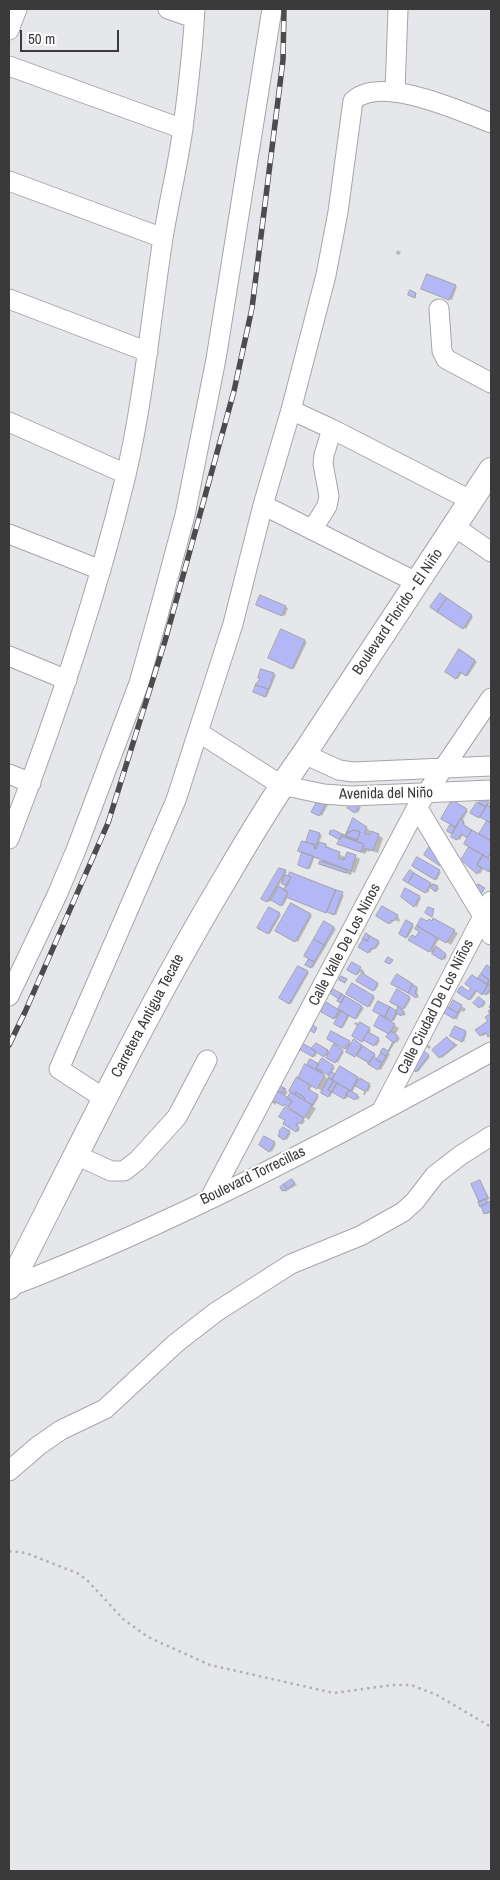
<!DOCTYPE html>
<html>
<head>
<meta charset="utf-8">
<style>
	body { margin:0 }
	#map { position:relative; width:500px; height:1880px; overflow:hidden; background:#e6e7ea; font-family:"Archivo Narrow",sans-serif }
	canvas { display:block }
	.frame { position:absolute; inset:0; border:10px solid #3a3a3b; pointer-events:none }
	.scale { position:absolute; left:20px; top:30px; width:99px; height:22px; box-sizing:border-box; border:2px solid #3a3a3b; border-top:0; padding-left:6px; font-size:15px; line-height:18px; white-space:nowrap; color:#3a3a3b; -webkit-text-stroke:4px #fff; paint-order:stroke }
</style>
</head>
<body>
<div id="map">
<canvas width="500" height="1880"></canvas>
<div class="frame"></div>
<div class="scale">50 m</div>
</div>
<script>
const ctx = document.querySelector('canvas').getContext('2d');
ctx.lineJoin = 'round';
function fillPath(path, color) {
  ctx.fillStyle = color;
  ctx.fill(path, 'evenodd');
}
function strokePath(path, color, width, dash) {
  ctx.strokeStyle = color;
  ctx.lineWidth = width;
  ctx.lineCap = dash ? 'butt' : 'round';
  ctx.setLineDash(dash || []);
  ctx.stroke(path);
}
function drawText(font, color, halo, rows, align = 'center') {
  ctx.font = font + ' "Archivo Narrow",sans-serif';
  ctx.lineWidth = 4;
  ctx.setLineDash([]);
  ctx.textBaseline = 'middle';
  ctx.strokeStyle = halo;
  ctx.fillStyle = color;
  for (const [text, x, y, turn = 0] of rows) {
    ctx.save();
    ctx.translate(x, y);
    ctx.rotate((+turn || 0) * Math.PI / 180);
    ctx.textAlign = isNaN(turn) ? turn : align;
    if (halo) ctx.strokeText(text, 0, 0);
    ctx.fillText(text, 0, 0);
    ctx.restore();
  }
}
fillPath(new Path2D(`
	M397,250L401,252L399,255L396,254Z
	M455,286L457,287L452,300L425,289Z
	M440,595L473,617L466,629L432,607Z
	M261,597L288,608L285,616L259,605Z
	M282,631L307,642L294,669L270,658Z
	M460,651L477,662L468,676L462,672L458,679L447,671Z
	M262,670L276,675L267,697L257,693Z
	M483,798H490L485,807L487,808L491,800V858L466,843L469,838L463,834L460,840L453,836L454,834L449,831L452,824V802L468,811L462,821L465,823L464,825L466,828L480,835L489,820L472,813L479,805Z
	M327,802L329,803L322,816L312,811Z
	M353,805L361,807L358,813L349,808Z
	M358,823L371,831L368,836L378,835L383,838L378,853L370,850V852L367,851L365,854L343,846L339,844L341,839L331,833L334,831L346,837Z
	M311,831L322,835L319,843L331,848L330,850L347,858L348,853L360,859L355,873L352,872L351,875L325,866L320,863L322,859L315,856L310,869L302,866L312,845L318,848V846L312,842Z
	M469,848L491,861V872L484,868L480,874L463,862Z
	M418,859L441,872L437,880L414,866Z
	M280,869L287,872L285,876L289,878L291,874L344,895L336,915L288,897L283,906L272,899L270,902L263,898ZM281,882L286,885L284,891L278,887Z
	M410,872L439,888L437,892L431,887L428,893L405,880Z
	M406,890L421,898L417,907L402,897Z
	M292,904L312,916L298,942L277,931Z
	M269,908L281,915L270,934L259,928Z
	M382,908L399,917L400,922L394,920L391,924L378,916Z
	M422,920L427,923L432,922L434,920L458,933L451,945L440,938L434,947L447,956L445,960L410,940L417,939L421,931L417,928Z
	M407,922L414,926L408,938L399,932Z
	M324,923L336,929L313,968L307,964Z
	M366,935L380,943L376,949L374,948L370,953L360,947Z
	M353,964L363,970L365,973L363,975L379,985L375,991L358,981L362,974L360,972L358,975L349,969Z
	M299,967L309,973L291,1004L281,998Z
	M487,967L491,969V984L488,987L491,989V991L488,995L478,990L474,996L486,1003L482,1008L475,1003L478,999L474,996L471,1000L458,992L469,993Z
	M397,976L418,989L417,995L419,997V998L393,983Z
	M352,985L375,998L370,1007L347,993Z
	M334,991L364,1008L357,1019L350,1015L343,1028L336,1024L338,1020L322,1011L338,1010L343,1002L339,1000L340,998Z
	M398,991L411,999L405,1009L392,1001Z
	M454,1002L466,1009L464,1012L461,1011L457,1019L461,1022L442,1011L450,1009Z
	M398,1009L406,1013L404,1016L398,1013L394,1021L374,1010L396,1012Z
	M491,1015V1037L488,1033L483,1036L481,1035L489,1021L487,1018Z
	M381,1017L399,1028L395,1035L400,1038L397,1043L388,1037L390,1034Z
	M355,1022L371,1030L369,1034L380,1040L377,1046L354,1036L359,1027L354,1024Z
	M456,1027L467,1033L464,1042L452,1035L454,1032L451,1030L452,1029L455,1030Z
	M332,1032L352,1044L354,1041L364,1047L376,1056L374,1059L377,1061L383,1050L390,1054L381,1070L368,1063L359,1054L358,1056L328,1039Z
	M447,1038L458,1045L442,1058L440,1057Z
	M426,1043L431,1047L429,1049L423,1044Z
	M316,1045L330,1052L334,1046L344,1052L338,1063L318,1051L315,1057L300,1049L311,1050Z
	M420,1050L430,1057L418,1072L409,1065Z
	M311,1060L319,1065L323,1060L335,1068L331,1073L336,1076L340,1068L371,1086L368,1092L356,1085L352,1093L360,1097L358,1100L349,1095L346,1099L333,1092L330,1097L313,1085L309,1091L319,1097L313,1107L316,1108L309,1120L287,1104L286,1106L277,1101L275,1105L270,1101L278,1086L288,1092L285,1096L288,1099ZM324,1071L331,1075L329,1079L322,1075Z
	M285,1109L305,1120L303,1124L300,1122L297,1127L300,1129L298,1132L284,1124L286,1120Z
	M283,1129L291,1133L287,1140L279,1136Z
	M265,1137L276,1144L272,1152L260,1145Z
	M292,1180L297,1185L285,1192L283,1190L281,1187Z
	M480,1181L490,1199L487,1200L488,1203L491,1202V1213L487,1214L485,1213Z`), '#0003');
const building = new Path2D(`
	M427,274L456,285L449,300L421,289Z
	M410,290L416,293L415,298L408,295Z
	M440,593L447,598L437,612L430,607Z
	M260,595L286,606L282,616L256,605Z
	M447,598L472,615L463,629L437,612Z
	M281,629L305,640L292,669L268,658Z
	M459,649L475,660L466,676L460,672L456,679L445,672Z
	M261,669L274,673L269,689L255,685L260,679L258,678Z
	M256,685L268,689L265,697L253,692Z
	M482,798L489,802L486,807L479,804Z
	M452,800L467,809L455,827L441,819Z
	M327,801L319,816L311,812L316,803Z
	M477,802L486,807L479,818L470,813Z
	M353,804L360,805L355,813L347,808Z
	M487,805L491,808V823L480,817Z
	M353,818L367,827L364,833L370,835L371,831L379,834L373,851L365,848V851L362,849L364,844L342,836V834L345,835ZM354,830L360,832L357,840L346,836L348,832H350Z
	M461,819L464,821L463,823L464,825L472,830L467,838L461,834L457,840L451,837Z
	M487,821L491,823V841L479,834Z
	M450,825L455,827L452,834L447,831Z
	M310,830L320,833L315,849V845L306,842Z
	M334,830L342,834L340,840L329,834L330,831Z
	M354,830L360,832L357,840L346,836L348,832H350Z
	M472,830L491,841V852L488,858L464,844Z
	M342,836L364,844L361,852L337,844Z
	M302,841L315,845L314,848L316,849L319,842L326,844V847L340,852L338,858L344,860L347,852L356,855L351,871L298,851Z
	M429,847L446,857L440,866L424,855Z
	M469,847L483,855L477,865L481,868L477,874L461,860Z
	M302,852L313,856L308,869L298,865Z
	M483,855L491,860V867L489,872L477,865Z
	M417,857L440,870L435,880L412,866Z
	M320,861L347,870L346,873L319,864Z
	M279,868L286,870L267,902L261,899Z
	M410,870L414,873L408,883L403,880Z
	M290,872L336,890L326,913L286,897L288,892L283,890L291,877L288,876Z
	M414,873L431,883L425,893L408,883Z
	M285,875L291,877L287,886L282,884Z
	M433,884L438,886L435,892L431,888Z
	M478,884L485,888L481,894L475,888Z
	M279,886L288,892L281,906L271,900Z
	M405,888L420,896L414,907L401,897Z
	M336,890L343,892L334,915L327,912Z
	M291,903L311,914L295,942L275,931Z
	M382,906L398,915L394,921L391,920L389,924L376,916Z
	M269,907L280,913L268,934L257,928Z
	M428,907L434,909L432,917L425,913Z
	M421,918L427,921L429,919L432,921L433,918L455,930L446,943L417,926Z
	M406,920L413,924L406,938L399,934Z
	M324,921L334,927L324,945L314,939Z
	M417,926L437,938L429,952L408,940L412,935L416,937L419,931L415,929Z
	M366,933L370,936L367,941L363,939Z
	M370,936L379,941L374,949L371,948L368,953L358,947L363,939L367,941Z
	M314,939L324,945L314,962L304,956Z
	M436,946L446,954L442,960L432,954Z
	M388,957L393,960L390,964L385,962Z
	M309,959L314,962L311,968L305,965Z
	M352,962L361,967L356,975L347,970Z
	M487,965L491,968V985L487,983L489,980L481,974Z
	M298,966L308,971L289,1004L279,998Z
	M362,973L378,983L373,991L356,981Z
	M397,974L413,984L408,993L391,984Z
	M481,974L489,980L487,985L478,978Z
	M472,975L488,985L482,995L476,990L469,1000L457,992L461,986L468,991L471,988L465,984Z
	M341,976L347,979L345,983L339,980Z
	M352,983L374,996L368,1007L346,994Z
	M413,985L417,987L415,993L418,995L416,998L408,993Z
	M488,985L491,988L486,995L483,993Z
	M333,989L342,994L339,999L331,994Z
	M397,989L410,997L403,1009L390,1002Z
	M342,994L345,996L341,1003L337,1001Z
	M345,996L362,1006L355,1019L338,1009Z
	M479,997L485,1002L479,1008L473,1003Z
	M453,1000L462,1005L458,1013L449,1008Z
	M378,1001L390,1007L385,1017L373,1011Z
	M326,1002L339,1010L334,1019L321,1012Z
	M444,1005L458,1013L454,1019L441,1011Z
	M491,1005V1035L488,1037L486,1032L480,1036L475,1030L488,1021L485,1017L490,1014L488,1011L491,1009L489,1007Z
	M390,1007L397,1011L392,1021L385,1017Z
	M398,1007L404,1011L401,1016L396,1013Z
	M341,1011L348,1015L341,1028L334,1024Z
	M380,1015L395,1024L389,1034L374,1026Z
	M360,1022L370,1028L362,1042L352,1036Z
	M313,1025L317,1028L314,1033L310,1030Z
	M455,1026L466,1031L462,1042L450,1036Z
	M331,1031L350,1041L345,1049L327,1039Z
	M391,1031L398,1036L394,1043L386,1037Z
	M368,1032L379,1038L374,1046L363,1040Z
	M447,1037L455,1046L439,1058L432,1050Z
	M354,1039L362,1045L355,1057L346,1052Z
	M393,1042L394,1043L386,1056L380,1052L383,1048L388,1051Z
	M302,1043L316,1051L313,1057L299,1049Z
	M316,1043L328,1050L324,1057L311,1049Z
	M334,1044L343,1050L335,1063L326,1058Z
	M363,1046L375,1054L369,1063L357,1056Z
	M420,1048L429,1055L416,1072L407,1066Z
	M381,1053L386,1056L382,1063L376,1060Z
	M373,1057L382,1063L378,1070L368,1064Z
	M322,1058L334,1066L328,1075L316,1068Z
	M310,1059L319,1064L316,1068L322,1071L321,1073L307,1065Z
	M305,1064L325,1075L317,1089L298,1078Z
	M340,1066L358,1077L351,1091L332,1080Z
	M332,1072L335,1074L332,1080L328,1077Z
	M297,1077L310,1085L308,1089L318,1095L312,1105L304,1100L305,1098L296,1092L295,1095L289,1091Z
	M329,1078L334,1081L328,1090L331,1092L328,1097L321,1093Z
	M360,1078L370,1084L364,1095L365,1091L355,1086Z
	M334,1081L337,1083L332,1092L328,1090Z
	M337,1083L349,1090L344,1099L332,1092Z
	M278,1084L284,1088L281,1093L275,1090Z
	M284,1088L286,1089L283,1094L292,1101L288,1107L284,1104L283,1106L270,1099L275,1090L281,1093Z
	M349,1090L358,1095L355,1100L346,1095Z
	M291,1092L312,1105L304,1118L288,1107L292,1101L287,1099Z
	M296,1092L305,1098L304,1100L295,1095Z
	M285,1107L304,1118L301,1124L298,1122L296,1125L299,1127L296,1132L283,1124L285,1120L279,1117Z
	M283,1127L290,1131L284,1140L278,1136L280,1132L279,1131Z
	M264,1136L275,1142L269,1152L259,1145Z
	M292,1179L295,1183L287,1189L284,1184Z
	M480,1180L488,1198L479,1202L471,1184Z
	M284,1184L287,1189L282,1191L280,1187Z
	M486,1199L488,1203L480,1207L478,1202Z
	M491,1201V1211L484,1214L481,1206Z`);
fillPath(building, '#b4b7f5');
strokePath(building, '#a3a3a7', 1);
const minor = new Path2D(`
	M168,9L194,18
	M9,30L17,9
	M9,66L183,129
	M395,92L398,9
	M9,181L163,238
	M9,299L148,352
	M439,309L442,351L446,359L491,383
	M291,410L332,429L472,501
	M9,422L126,474
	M263,505L418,583
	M455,527L491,552
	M312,530L327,506L329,496L323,464L324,455L332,429
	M9,534L101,570
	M9,656L67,680
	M198,732L281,785L324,794L351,796L491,790
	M304,754L339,770L353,772L491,766
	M9,774L31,783
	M417,807L483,916L491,935
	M9,839C55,720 96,599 126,475C144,397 151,317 163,238C169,201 178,165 183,128C188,89 193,48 195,9
	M9,996L57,895L76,850L139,683L159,612L185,515L216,359L272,9
	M105,1099L59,1069L176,800L233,624L263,505L291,410L326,275L338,212L353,101C379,74 460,111 491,123
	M381,1112L491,901
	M76,1155L111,1171H124L138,1160L177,1117L207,1060
	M210,1198L417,807L491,698
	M9,1287C175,1223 335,1138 491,1052
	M9,1471L38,1446L61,1430L105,1409L176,1343L216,1312L291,1264L360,1236L403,1212L415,1201L435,1175L461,1155L491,1136`);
const major = new Path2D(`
	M9,1287C79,1150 146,1011 225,879C250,836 275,794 304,754L491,470`);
strokePath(minor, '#a6a6aa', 21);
strokePath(major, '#a6a6aa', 26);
strokePath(new Path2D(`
	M9,1551L26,1553L77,1573L88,1581L123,1619L148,1637L210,1665L334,1693L392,1685H411L437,1695L491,1727`), '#b1b1b4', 2.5, [2.5, 4]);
strokePath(minor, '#fff', 19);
strokePath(major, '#fff', 24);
const rail = new Path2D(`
	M9,1045L25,1012L108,823L165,641L234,391L252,308L283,60L284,9`);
strokePath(rail, '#4c4c4d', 5.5);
strokePath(rail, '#fff', 4, [11]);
drawText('15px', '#3a3a3b', '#fff', [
	["Boulevard Florido - El Niño",398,612,-56],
	["Avenida del Niño",386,794,-1],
	["Calle Valle De Los Ninos",345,945,-62],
	["Calle Ciudad De Los Niños",436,1007,-63],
	["Carretera Antigua Tecate",148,1016,-62],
	["Boulevard Torrecillas",253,1176,-26]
]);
</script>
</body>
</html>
